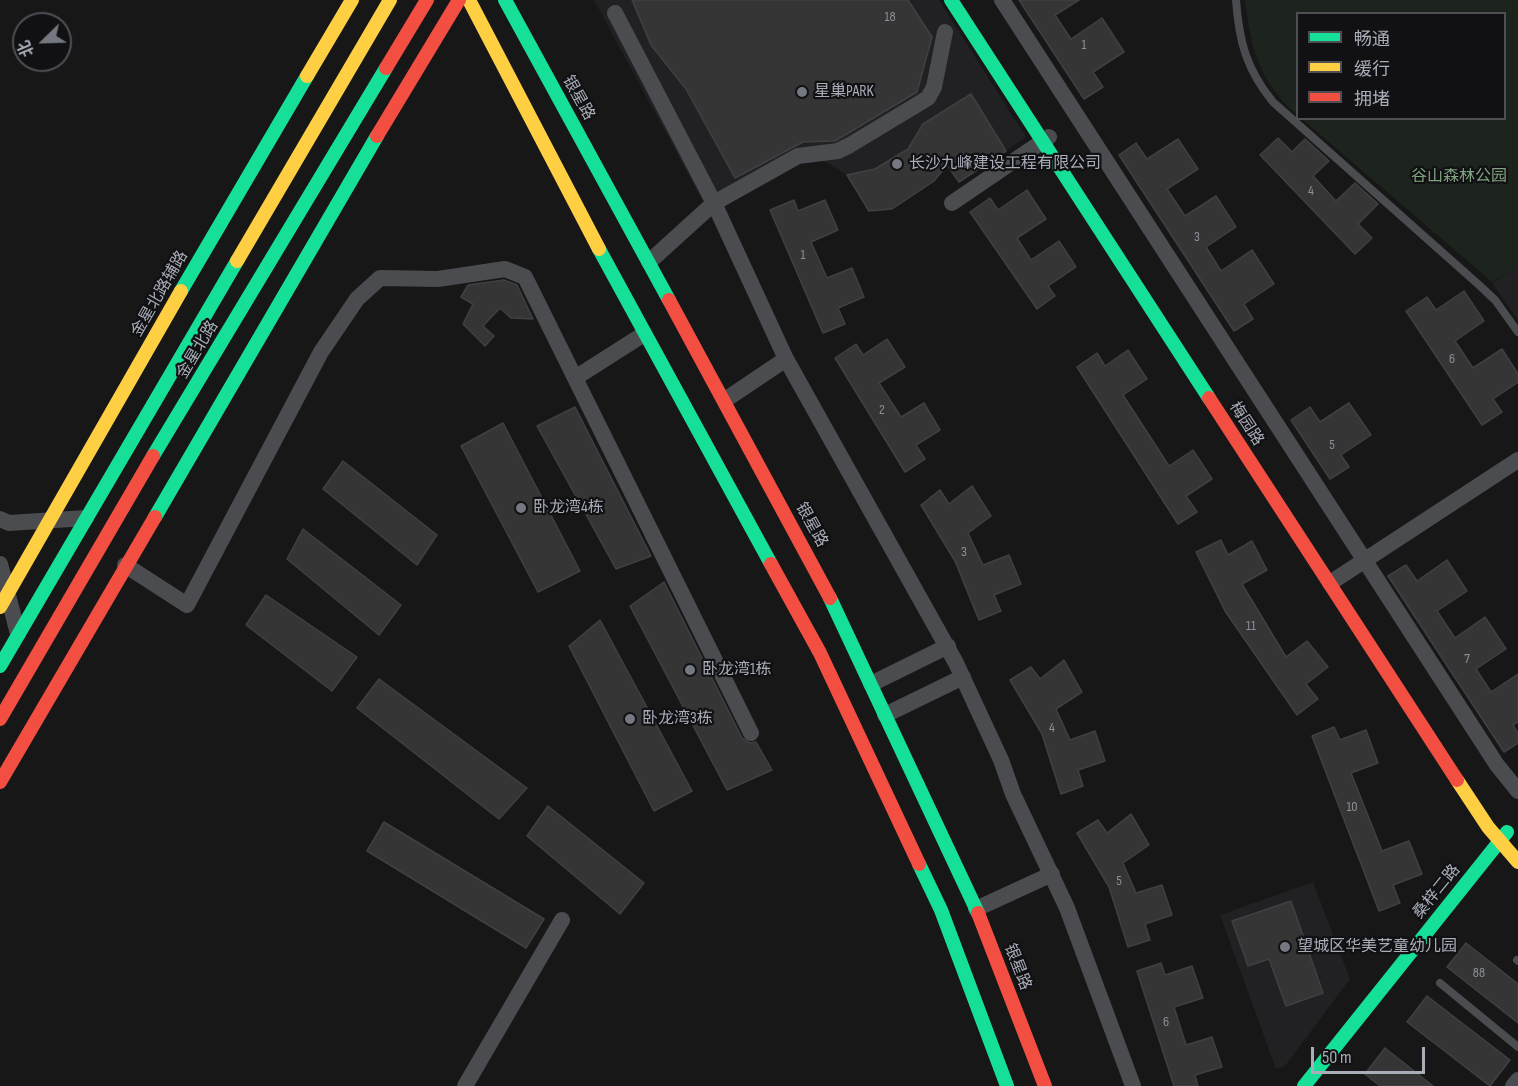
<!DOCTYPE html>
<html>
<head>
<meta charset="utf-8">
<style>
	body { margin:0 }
	#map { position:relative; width:1518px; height:1086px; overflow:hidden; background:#171717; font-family:"Sofia Sans Condensed","Noto Sans SC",sans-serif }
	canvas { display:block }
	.legend { position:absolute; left:1296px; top:12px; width:210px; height:108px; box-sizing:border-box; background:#111113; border:2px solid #4d4f55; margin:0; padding:8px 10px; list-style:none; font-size:18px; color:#a8adb8 }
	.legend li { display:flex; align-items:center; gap:12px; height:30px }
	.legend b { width:30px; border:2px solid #4d4f55 }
	.north { position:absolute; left:12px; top:12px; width:60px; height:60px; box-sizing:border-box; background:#111113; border:2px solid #4d4f55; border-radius:50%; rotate:247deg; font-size:16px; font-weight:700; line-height:24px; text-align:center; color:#a8adb8 }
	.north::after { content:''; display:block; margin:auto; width:21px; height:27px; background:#757880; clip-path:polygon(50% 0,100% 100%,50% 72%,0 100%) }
	.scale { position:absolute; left:1311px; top:1047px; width:114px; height:27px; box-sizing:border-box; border:3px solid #a8adb8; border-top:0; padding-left:8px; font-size:18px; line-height:21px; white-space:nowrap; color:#a8adb8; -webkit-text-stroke:4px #111113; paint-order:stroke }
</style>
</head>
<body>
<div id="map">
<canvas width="1518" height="1086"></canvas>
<ul class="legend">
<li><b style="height:8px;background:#16e098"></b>畅通</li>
<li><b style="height:8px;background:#ffcf43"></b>缓行</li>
<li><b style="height:8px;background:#f24e42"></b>拥堵</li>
</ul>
<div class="north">北</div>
<div class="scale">50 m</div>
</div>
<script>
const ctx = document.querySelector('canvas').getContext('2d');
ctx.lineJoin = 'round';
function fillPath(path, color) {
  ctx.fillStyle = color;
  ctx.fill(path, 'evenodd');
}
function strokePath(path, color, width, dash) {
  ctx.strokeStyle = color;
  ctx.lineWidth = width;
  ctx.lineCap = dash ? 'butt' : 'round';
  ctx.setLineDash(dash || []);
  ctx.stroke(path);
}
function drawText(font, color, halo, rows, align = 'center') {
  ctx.font = font + ' "Sofia Sans Condensed","Noto Sans SC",sans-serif';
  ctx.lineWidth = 4.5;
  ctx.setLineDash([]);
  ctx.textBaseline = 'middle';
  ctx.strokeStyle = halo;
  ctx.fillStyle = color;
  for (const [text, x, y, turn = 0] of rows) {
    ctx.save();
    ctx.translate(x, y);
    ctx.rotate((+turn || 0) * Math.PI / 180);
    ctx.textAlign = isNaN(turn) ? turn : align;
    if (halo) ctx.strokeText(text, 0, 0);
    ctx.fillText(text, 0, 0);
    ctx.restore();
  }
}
fillPath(new Path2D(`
	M594,0H939L1026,137L959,182L947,165L934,181L892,209L869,211L847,175L810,153L707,209Z
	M1518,267V320L1492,283Z
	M1313,882L1350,979L1285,1066L1276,1069L1220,915Z`), '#212123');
fillPath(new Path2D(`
	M1245,0H1518V267L1492,282L1302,119L1504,118V14H1298L1297,115C1259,81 1251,49 1245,0Z`), '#1d241e');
const building = new Path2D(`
	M632,0H908L932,37L917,92L835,141L803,142L735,178L686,89L651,45Z
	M1019,0H1079L1055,15L1071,39L1102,18L1124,52L1093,72L1103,87L1084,99Z
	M971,94L1006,151L959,182L947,165L934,181L892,209L869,211L847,175L875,169L908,149L923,124Z
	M1278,138L1292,152L1305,139L1329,161L1313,176L1336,201L1355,183L1378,204L1358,224L1372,238L1355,254L1260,155Z
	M1178,139L1198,169L1167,189L1185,216L1216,196L1236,227L1206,247L1221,271L1252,250L1274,284L1244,304L1253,319L1234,331L1119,155L1136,143L1147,159Z
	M1027,190L1046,219L1017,238L1031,260L1059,241L1076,267L1048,286L1055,296L1037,309L970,212L990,198L998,210Z
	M794,200L798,211L825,200L838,230L811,242L827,278L852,268L864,297L838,308L845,324L823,333L770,210Z
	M504,280L517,285L533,319L511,318L500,308L483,326L494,336L485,346L463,324L473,304L461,297L468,285Z
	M1464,291L1484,321L1455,341L1473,368L1502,349L1518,374V382L1493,399L1502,412L1482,425L1406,311L1427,297L1436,310Z
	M887,339L905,367L879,383L901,417L924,403L940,430L916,445L925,459L905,472L835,358L856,344L863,355Z
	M1128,350L1147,379L1123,395L1169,466L1193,450L1212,479L1186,496L1197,512L1178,524L1077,367L1097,353L1105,366Z
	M1349,403L1371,435L1341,455L1349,467L1330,479L1291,420L1310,407L1320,422Z
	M575,407L651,556L616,569L537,426Z
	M503,423L580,571L538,592L461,446Z
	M343,461L437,535L417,565L323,489Z
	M972,486L991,516L968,533L983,565L1009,555L1021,584L994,595L1001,611L979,620L955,561L921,505L940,490L949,504Z
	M303,529L401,605L379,635L287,559Z
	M1221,540L1228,555L1252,541L1267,570L1242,584L1286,657L1307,641L1328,667L1306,684L1318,699L1297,715L1225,611L1196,552Z
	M1447,560L1467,591L1437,611L1455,638L1485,617L1506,649L1476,669L1491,692L1518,674V722L1513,725L1518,733V743L1504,752L1388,576L1406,565L1417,581Z
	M664,582L742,738L750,743L756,742L772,770L727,790L630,606Z
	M266,595L357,657L332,691L246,625Z
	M600,620L692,791L654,811L569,646Z
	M1064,660L1082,692L1056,709L1070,740L1095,731L1105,761L1078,770L1083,786L1061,794L1042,734L1010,680L1031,667L1040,679Z
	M379,679L527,788L499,819L357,708Z
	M1334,727L1340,740L1366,730L1378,763L1351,773L1382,851L1409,841L1422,874L1393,885L1400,903L1379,911L1312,736Z
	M548,806L644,883L620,914L527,836Z
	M1131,814L1149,845L1123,863L1136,893L1162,885L1172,915L1145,924L1150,940L1128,947L1109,887L1077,833L1098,820L1107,833Z
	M384,822L544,919L526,948L367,851Z
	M1291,901L1323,993L1286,1006L1269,959L1248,966L1232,921Z
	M1466,943L1518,984V1023L1447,967Z
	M1161,963L1165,975L1192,966L1203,998L1174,1007L1186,1045L1212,1037L1222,1067L1195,1075L1198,1086H1174L1137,971Z
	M1427,996L1510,1060L1490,1086L1407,1022Z
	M1385,1048L1433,1086H1380L1365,1074Z`);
fillPath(building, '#353536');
strokePath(building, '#3f4043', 1.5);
strokePath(new Path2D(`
	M1236,0C1239,41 1246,69 1273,102L1479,285L1495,300L1518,332
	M1517,960L1518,961
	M1440,983L1518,1047`), '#4b4c50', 8);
strokePath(new Path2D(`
	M1002,0L1497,765L1518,791
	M615,13L714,203L786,359L956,663L1001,760L1013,794L1067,908L1133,1086
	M952,203L1049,137
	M649,262L714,203L798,156L838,151L850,145L928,98L934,87L945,32
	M575,378L751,733
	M725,400L786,359
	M0,519L9,523L86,518
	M0,564L18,634
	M125,565L187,605L321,352L357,299L380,278L438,279L505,269L525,277L575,378L644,334
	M1330,583L1518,460
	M871,684L948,646
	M885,715L963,677
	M976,909L1052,874
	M465,1086L562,920
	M1513,1086L1518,1080`), '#4b4c50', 16);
strokePath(new Path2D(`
	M505,0L669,300
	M951,0L1209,398
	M599,249L771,564
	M181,291L307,76
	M153,456L386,68
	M155,517L377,136
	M830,598L978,913
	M0,666L237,261
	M919,864L941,910L1007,1086
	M1304,1086L1507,832`), '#16e098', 14);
strokePath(new Path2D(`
	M469,0L599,249
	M307,76L352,0
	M237,261L390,0
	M0,607L181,291
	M1457,780L1488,827L1518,862`), '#ffcf43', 14);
strokePath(new Path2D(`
	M386,68L427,0
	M377,136L459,0
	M669,300L830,598
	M1209,398L1457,780
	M771,564L820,653L919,864
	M0,719L153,456
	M0,782L155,517
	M978,913L1045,1086`), '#f24e42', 14);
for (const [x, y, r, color] of [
	[802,92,6,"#757880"],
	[897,164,6,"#757880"],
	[521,508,6,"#757880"],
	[690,670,6,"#757880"],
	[630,719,6,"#757880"],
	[1285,947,6,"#757880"]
]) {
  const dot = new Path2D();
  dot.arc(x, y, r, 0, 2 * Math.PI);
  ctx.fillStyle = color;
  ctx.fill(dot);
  strokePath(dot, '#111113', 2);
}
drawText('14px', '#8b8f98', null, [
	["18",890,17],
	["1",1084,45],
	["4",1311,191],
	["3",1197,237],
	["1",803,255],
	["6",1452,359],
	["2",882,410],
	["5",1332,445],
	["3",964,552],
	["11",1251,626],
	["7",1467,659],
	["4",1052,728],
	["10",1352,807],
	["5",1119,881],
	["88",1479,973],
	["6",1166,1022]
]);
drawText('16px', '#a8adb8', '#111113', [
	["星巢PARK",814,92],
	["长沙九峰建设工程有限公司",909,164],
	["卧龙湾4栋",533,508],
	["卧龙湾1栋",702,670],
	["卧龙湾3栋",642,719],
	["望城区华美艺童幼儿园",1297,947]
], 'left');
drawText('16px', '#a8adb8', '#111113', [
	["银星路",578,98,61],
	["金星北路辅路",160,294,-60],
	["金星北路",198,350,-59],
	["梅园路",1246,424,57],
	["银星路",811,525,61],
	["桑梓二路",1437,892,-51],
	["银星路",1017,967,69]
]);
drawText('16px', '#7fa381', '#111113', [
	["谷山森林公园",1459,177]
]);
</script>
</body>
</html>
